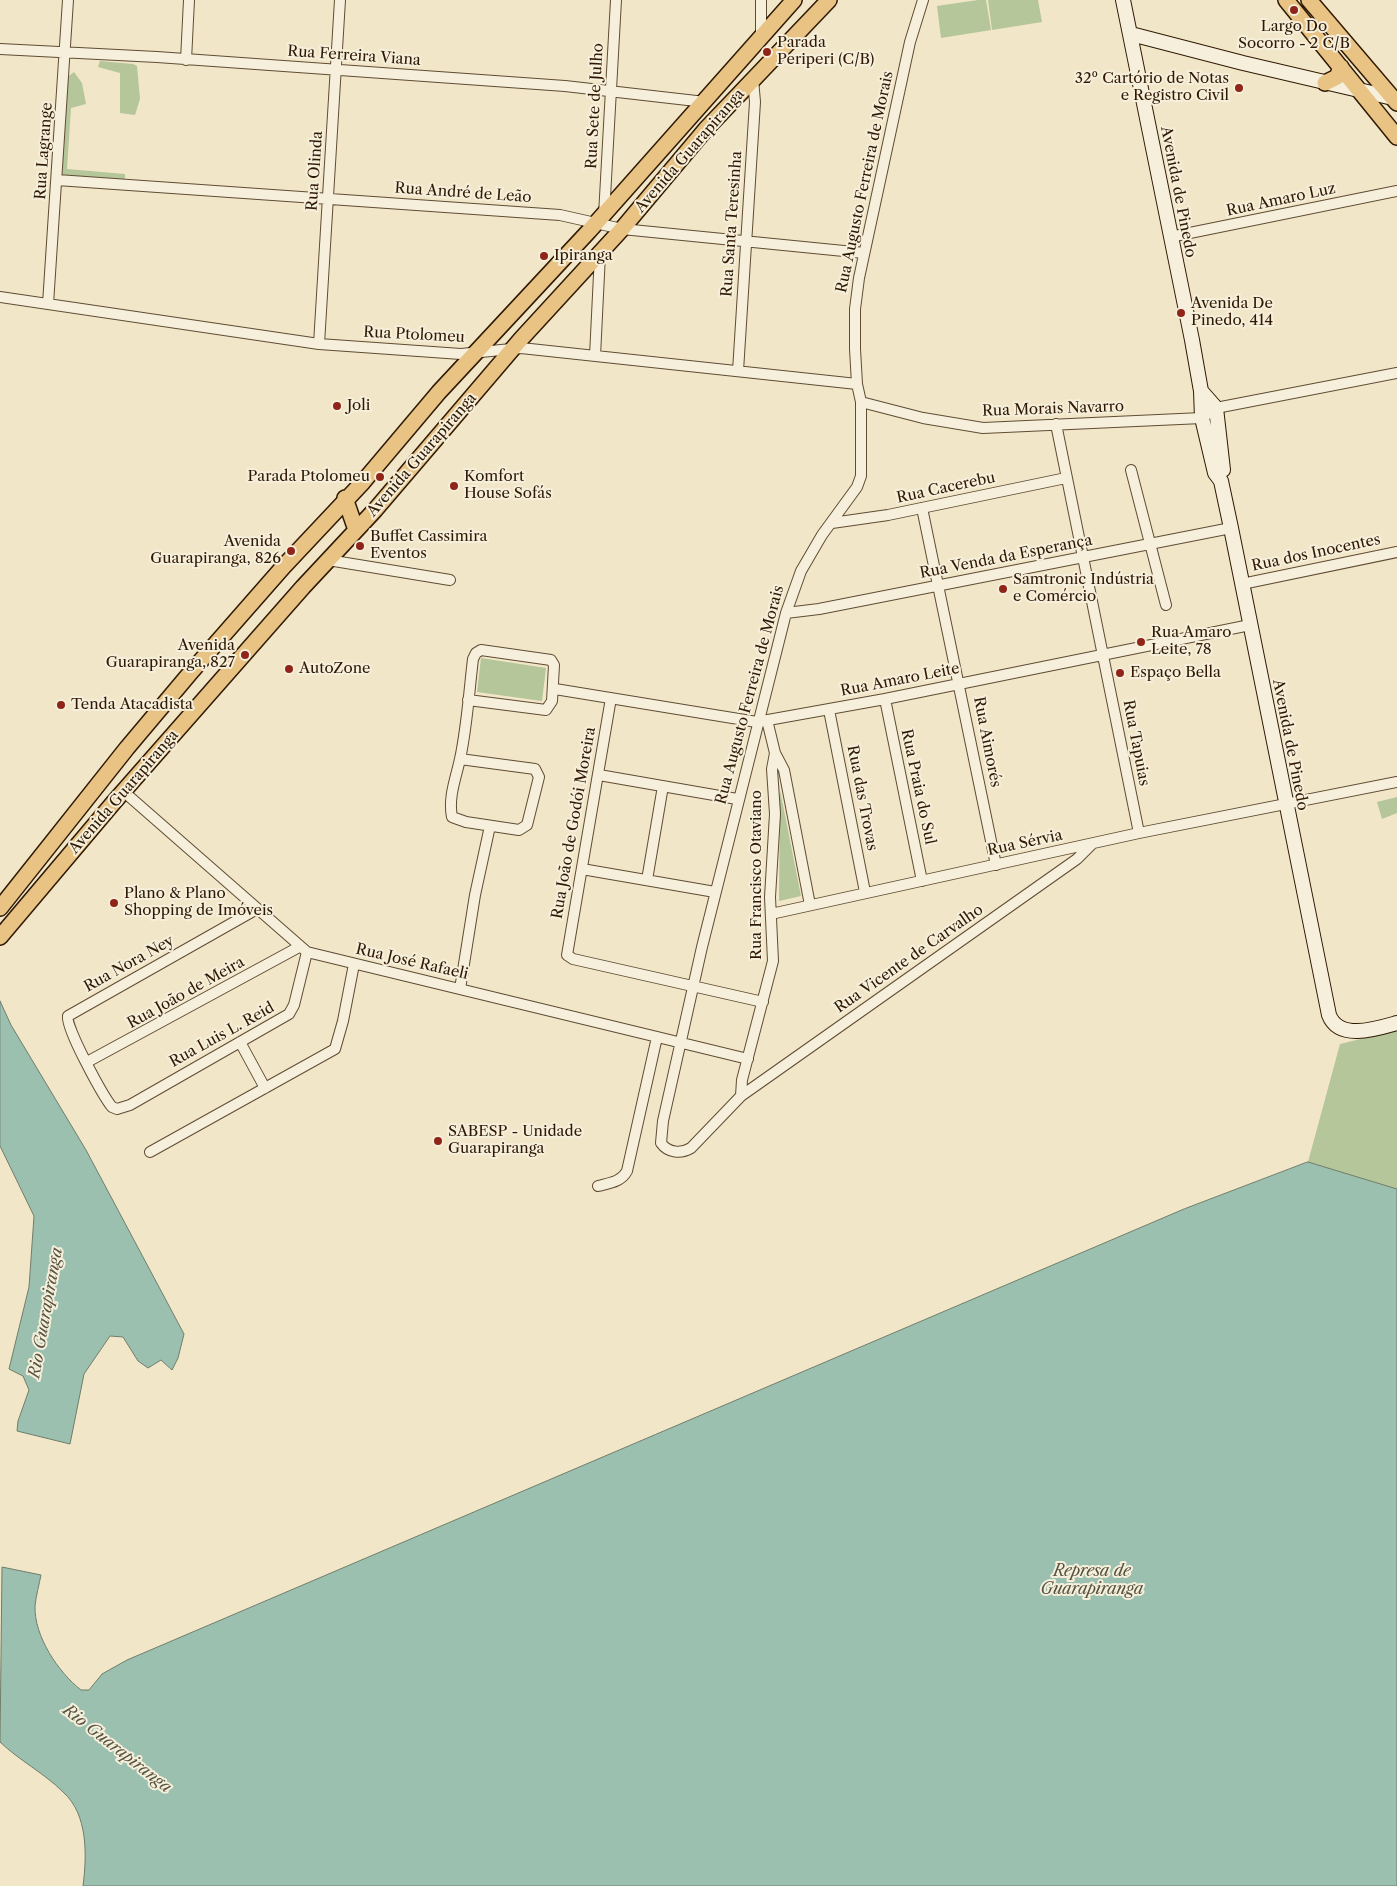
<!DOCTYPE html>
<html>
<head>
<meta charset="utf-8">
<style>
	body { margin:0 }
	canvas { display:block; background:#f1e6c7 }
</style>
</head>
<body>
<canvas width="1397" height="1886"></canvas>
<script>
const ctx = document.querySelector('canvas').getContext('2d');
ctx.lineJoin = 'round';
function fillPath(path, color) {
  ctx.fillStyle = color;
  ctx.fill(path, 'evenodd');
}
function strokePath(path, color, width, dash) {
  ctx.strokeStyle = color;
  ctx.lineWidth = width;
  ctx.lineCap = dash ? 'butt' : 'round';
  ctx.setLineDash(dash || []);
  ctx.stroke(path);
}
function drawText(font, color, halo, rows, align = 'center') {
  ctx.font = font + ' "Libre Caslon Text",serif';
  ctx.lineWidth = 4;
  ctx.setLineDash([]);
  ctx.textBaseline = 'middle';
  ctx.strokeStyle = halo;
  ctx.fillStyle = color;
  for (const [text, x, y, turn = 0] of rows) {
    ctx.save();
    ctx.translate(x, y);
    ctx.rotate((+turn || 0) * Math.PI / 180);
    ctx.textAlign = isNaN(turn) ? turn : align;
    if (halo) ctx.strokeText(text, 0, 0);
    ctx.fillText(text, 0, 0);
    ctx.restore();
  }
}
fillPath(new Path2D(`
	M978,0H986L991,30L941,38L937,6Z
	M988,0H1038L1042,22L992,30Z
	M100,61L133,64L137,66L140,99L135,115L120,113V73L98,67Z
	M74,72L82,83L86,104L71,108L67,169L125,174V181L62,177L66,78Z
	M481,658L546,668L542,701L477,692Z
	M780,790L801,896L779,901Z
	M1397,797V813L1382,819L1377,802Z
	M1397,1030V1293L1265,1179L1308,1162L1340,1044Z`), '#b4c69a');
const water = new Path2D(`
	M0,1001L11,1025L86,1150L184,1334L178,1358L172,1370L161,1360L148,1368L138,1361L123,1337L110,1336L84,1374L70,1444L17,1431L18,1421L29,1390L23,1376L9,1369L29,1287L34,1216L0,1146Z
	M1308,1162L1397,1189V1886H83C87,1855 88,1814 63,1792C44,1773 20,1761 0,1742L2,1567L41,1575C39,1585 36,1596 35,1606C34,1636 58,1672 81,1690H89L102,1674L127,1660L1184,1209Z`);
fillPath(water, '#9bc0b0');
strokePath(water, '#707d6b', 1);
const street = new Path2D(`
	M761,40V0
	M0,49L157,57L565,86L705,102
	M186,60L189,0
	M57,180L560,215L622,229L864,253
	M604,215L616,0
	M1170,237L1397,191
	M0,297L319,344L461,354L521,348L857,384
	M48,304L68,0
	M319,344L340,0
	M595,356L600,254
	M738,371L755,102L753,79
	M861,402L923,418L983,428L1202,418L1216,408L1397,373
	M1056,424L1139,833
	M1131,470L1166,605
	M922,508L996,865
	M832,523L888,515L1066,478
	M328,560L450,580
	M1242,584L1397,552
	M786,613L819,609L1231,528
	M555,689L757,722L885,699L1250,625
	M611,698L567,955L573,959L763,1002
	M885,699L922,881
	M829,710L865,892
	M767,720L775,753L772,769L775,814L770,897L773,961L742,1080L741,1096L691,1148C681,1154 668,1153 661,1143L663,1121L702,947L786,613L801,571L822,535L857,487L861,476V402L857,384L855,349V309L859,278L910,42L923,0
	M775,753L784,770L810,905
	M460,759L535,769L539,777L527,825L519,830L466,822L452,817C448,797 456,778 460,759C467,727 469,692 473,659L476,653L481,650L551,660L554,665L552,701L546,710L468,700
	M599,775L737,799
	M123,791L307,952L748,1059
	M582,869L715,892
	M647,880L663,786
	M257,909L68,1016C64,1025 103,1096 112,1107L117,1109L130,1105L289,1014L294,1005L307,952
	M771,914L1139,833L1397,782
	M460,989L475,895L490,826
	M240,1042L265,1088
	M87,1062L299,947
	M741,1096L1077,859L1092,844
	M150,1152L335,1049L343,1021L354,964
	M598,1186C610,1183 621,1182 627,1171L657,1037`);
const secondary = new Path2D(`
	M1123,0L1192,340L1201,391L1202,418L1215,473L1221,481L1231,528L1329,1015C1339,1041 1376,1029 1397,1023
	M1131,34L1243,63L1397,99
	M1201,391L1216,408L1223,470`);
const primary = new Path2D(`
	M1286,0L1397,137
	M1309,0L1397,103
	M1325,83L1337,77L1341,67
	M345,498L356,530
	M0,908L127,748L191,672L284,566L363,482L439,392L589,231L794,0
	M0,937L114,802L303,587L375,510L521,339L622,229L706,129L829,0`);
strokePath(street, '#604c34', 12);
strokePath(secondary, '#2f1903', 16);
strokePath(primary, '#2f1903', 18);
strokePath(street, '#f6efdb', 10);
strokePath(secondary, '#f6efdb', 14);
strokePath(primary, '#e8c384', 15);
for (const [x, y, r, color] of [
	[1294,10,5,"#8f2418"],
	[767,52,5,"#8f2418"],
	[1239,88,5,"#8f2418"],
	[544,256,5,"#8f2418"],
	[1181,313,5,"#8f2418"],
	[337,406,5,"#8f2418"],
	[380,477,5,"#8f2418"],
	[454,486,5,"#8f2418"],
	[360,546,5,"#8f2418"],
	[291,551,5,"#8f2418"],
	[1003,589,5,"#8f2418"],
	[1141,642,5,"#8f2418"],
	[245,655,5,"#8f2418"],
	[289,669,5,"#8f2418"],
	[1120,673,5,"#8f2418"],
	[61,705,5,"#8f2418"],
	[114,903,5,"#8f2418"],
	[438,1141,5,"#8f2418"]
]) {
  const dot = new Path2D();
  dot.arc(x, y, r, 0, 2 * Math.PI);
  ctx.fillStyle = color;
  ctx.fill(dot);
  strokePath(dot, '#f6efdb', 2);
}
drawText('15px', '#2f1903', '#f6efdb', [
	["Largo Do",1294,27,"center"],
	["Socorro - 2 C/B",1294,44,"center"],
	["Parada",777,43],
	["Periperi (C/B)",777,60],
	["32º Cartório de Notas",1229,79,"right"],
	["e Registro Civil",1229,96,"right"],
	["Ipiranga",554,256],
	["Avenida De",1191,304],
	["Pinedo, 414",1191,321],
	["Joli",347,406],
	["Parada Ptolomeu",370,477,"right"],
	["Komfort",464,477],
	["House Sofás",464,494],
	["Buffet Cassimira",370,537],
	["Eventos",370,554],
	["Avenida",281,542,"right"],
	["Guarapiranga, 826",281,559,"right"],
	["Samtronic Indústria",1013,580],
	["e Comércio",1013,597],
	["Rua Amaro",1151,633],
	["Leite, 78",1151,650],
	["Avenida",235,646,"right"],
	["Guarapiranga, 827",235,663,"right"],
	["AutoZone",299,669],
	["Espaço Bella",1130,673],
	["Tenda Atacadista",71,705],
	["Plano & Plano",124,894],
	["Shopping de Imóveis",124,911],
	["SABESP - Unidade",448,1132],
	["Guarapiranga",448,1149]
], 'left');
drawText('15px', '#2f1903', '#f6efdb', [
	["Rua Ferreira Viana",354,56,4],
	["Rua Sete de Julho",595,106,-87],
	["Rua Lagrange",44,151,-86],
	["Avenida Guarapiranga",690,151,-49],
	["Rua Olinda",315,171,-86],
	["Rua Augusto Ferreira de Morais",865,182,-78],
	["Avenida de Pinedo",1178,192,79],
	["Rua André de Leão",463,193,4],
	["Rua Amaro Luz",1281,200,-12],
	["Rua Santa Teresinha",732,224,-86],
	["Rua Ptolomeu",414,335,3],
	["Rua Morais Navarro",1053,409,-2],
	["Avenida Guarapiranga",422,455,-49],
	["Rua Cacerebu",946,488,-12],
	["Rua dos Inocentes",1316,553,-12],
	["Rua Venda da Esperança",1006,557,-11],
	["Rua Amaro Leite",900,680,-11],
	["Rua Augusto Ferreira de Morais",750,695,-75],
	["Rua Aimorés",987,742,79],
	["Rua Tapuias",1136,743,79],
	["Avenida de Pinedo",1290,745,79],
	["Rua Praia do Sul",918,787,78],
	["Avenida Guarapiranga",124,792,-49],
	["Rua das Trovas",862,798,79],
	["Rua João de Godói Moreira",574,823,-80],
	["Rua Sérvia",1025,843,-12],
	["Rua Francisco Otaviano",757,875,-90],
	["Rua Vicente de Carvalho",909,959,-35],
	["Rua José Rafaeli",412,962,13],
	["Rua Nora Ney",129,964,-29],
	["Rua João de Meira",186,993,-29],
	["Rua Luis L. Reid",222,1035,-29]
]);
drawText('italic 16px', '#555340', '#f6efdb', [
	["Rio Guarapiranga",46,1313,-80],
	["Represa de",1092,1571],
	["Guarapiranga",1092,1589],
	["Rio Guarapiranga",117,1749,38]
]);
</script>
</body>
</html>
